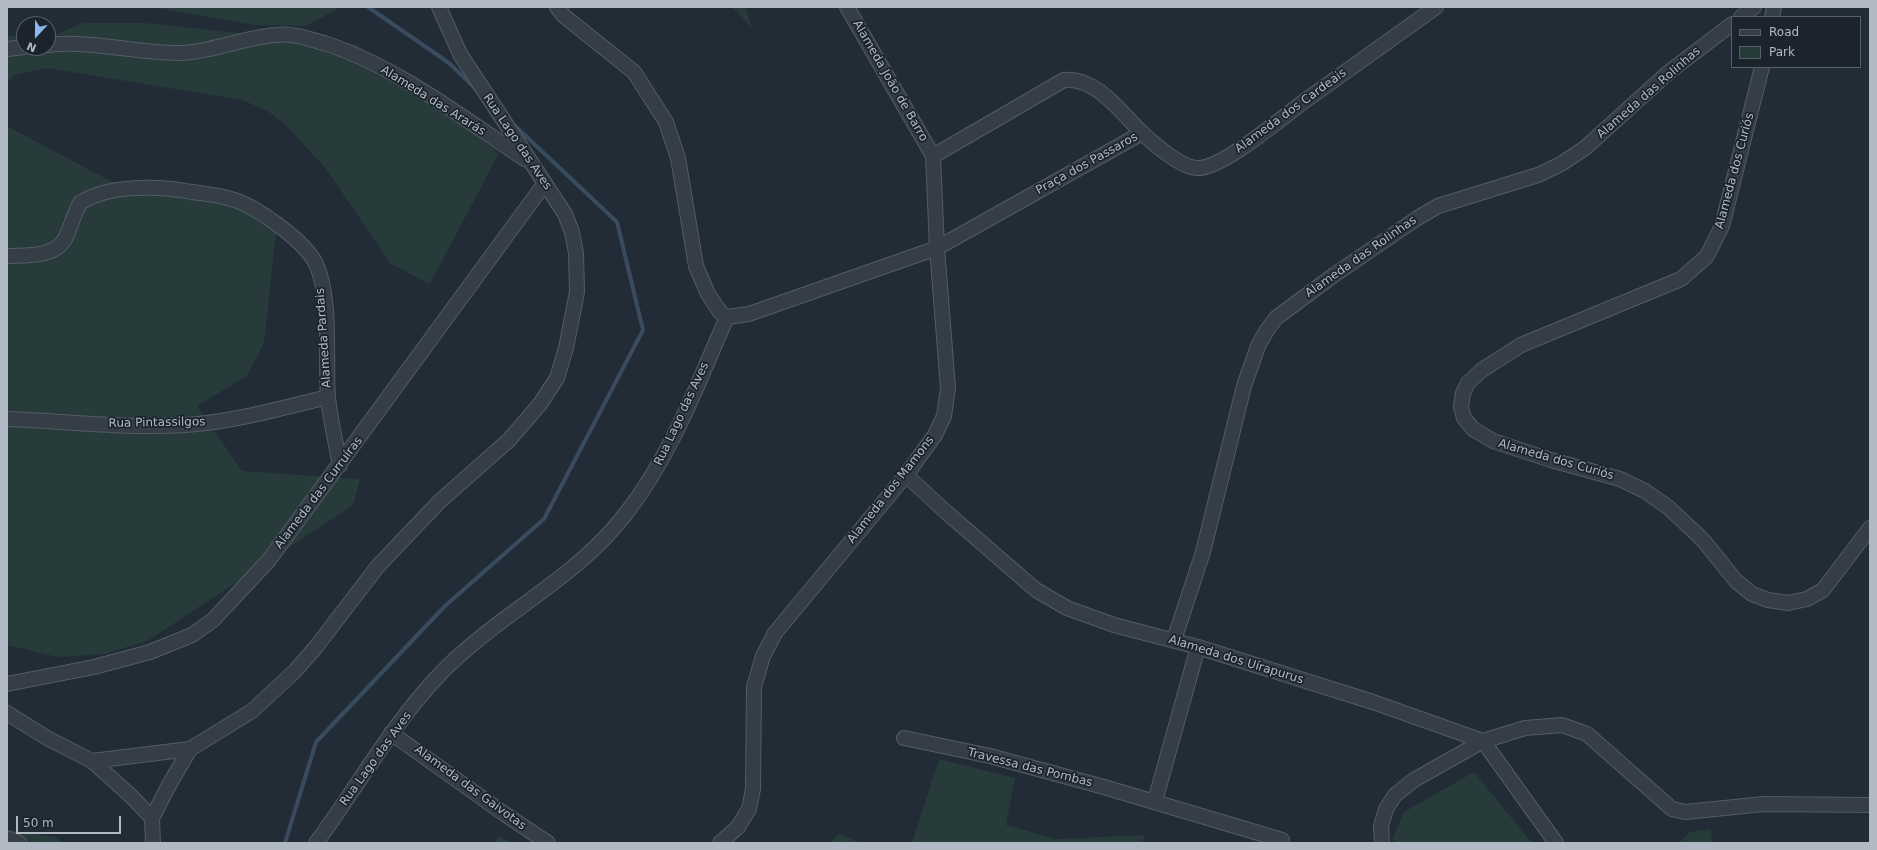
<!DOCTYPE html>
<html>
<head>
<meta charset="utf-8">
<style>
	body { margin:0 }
	#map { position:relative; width:1877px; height:850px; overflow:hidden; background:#222c36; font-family:"DejaVu Sans",sans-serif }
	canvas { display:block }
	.frame { position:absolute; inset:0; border:8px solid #b0b9c4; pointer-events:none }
	.legend { position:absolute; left:1731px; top:16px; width:130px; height:52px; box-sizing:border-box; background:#1b232c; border:1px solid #575f69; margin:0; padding:5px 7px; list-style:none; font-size:12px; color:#b0b9c4 }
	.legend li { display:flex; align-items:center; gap:8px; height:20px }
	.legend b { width:20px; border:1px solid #575f69 }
	.north { position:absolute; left:16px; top:16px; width:40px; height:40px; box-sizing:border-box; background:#1b232c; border:1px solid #575f69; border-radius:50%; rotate:202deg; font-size:11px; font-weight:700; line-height:16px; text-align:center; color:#b0b9c4 }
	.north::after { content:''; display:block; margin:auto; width:14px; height:18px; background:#89b9f0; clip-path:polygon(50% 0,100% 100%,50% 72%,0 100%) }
	.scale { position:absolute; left:16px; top:816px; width:105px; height:18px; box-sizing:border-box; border:2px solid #b0b9c4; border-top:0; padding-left:5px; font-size:12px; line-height:14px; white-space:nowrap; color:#b0b9c4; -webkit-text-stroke:3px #1b232c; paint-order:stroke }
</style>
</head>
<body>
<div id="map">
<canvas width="1877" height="850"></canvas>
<div class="frame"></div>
<ul class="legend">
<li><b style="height:5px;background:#353e47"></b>Road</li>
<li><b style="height:11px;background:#273b3a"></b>Park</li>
</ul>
<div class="north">N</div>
<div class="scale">50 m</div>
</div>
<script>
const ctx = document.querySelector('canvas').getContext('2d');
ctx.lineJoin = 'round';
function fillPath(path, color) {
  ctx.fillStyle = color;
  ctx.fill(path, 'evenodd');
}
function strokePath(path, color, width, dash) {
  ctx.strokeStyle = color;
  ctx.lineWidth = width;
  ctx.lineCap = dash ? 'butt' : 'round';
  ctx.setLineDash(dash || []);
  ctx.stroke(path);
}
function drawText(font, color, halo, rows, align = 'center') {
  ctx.font = font + ' "DejaVu Sans",sans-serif';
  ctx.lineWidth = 3.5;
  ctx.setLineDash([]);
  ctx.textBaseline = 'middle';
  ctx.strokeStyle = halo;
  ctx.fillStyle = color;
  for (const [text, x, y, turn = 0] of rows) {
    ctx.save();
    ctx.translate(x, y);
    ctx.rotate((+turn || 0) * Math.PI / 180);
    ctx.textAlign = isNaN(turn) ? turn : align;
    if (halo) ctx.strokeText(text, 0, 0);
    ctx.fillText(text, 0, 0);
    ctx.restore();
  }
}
fillPath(new Path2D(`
	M152,7H341L306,26L255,25Z
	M732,7H745L752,28Z
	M83,23H144L357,45L499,153L430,284L391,264L326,169L285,124L266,110L242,100L47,68L15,75L7,81V37L11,35L24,37V48H48V38Z
	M7,126L133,193L219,199L277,224L264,343L247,376L197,406L242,471L360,479L353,505L149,640L105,654L57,657L7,645Z
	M939,759L1015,778L1006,825L1056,839L1145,835L1142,843H912Z
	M1474,772L1532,843H1394L1393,838L1404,812Z
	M1711,829L1712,843H1679L1690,832Z
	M7,830L55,837L64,843H7Z
	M839,833L860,843H831Z
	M499,836L511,843H494Z`), '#273b3a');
strokePath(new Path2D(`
	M368,7L449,63L476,89
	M285,843L316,742L445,606L544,519L643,330L617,222L513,124`), '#394b5f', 4);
const minor = new Path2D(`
	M1741,17L1754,7
	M1772,17L1774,7
	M48,45C92,40 134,53 178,53C208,53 245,37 276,35C292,33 309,39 324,43C398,67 461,117 525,159
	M7,49L24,47
	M1762,67L1722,226L1707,256L1681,279L1521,345L1482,370L1468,383L1463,393L1461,407L1464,418L1473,429L1493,441L1551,460L1620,479L1645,491L1669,508L1703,540L1736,581L1752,594L1768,600L1788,603L1807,599L1823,590L1870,528
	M933,156L1064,80C1096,77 1121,112 1141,132C1154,144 1182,169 1199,168C1223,168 1284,116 1306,100C1349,69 1392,38 1436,7
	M7,256C26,255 56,258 66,237C71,226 74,214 80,203C109,184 160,186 192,192C205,194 219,195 231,199C255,205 306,242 316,264C332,299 325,358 328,397C330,419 336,443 340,465
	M727,317L749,314L937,248L1142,133
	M7,419C66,421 126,429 186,425C234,422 281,408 328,397
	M906,475L946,512L1036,590L1067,608L1114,625L1198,647L1373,702L1483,741L1556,843
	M1174,640L1203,552L1244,386L1258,346L1267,330L1276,318L1334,275L1416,219L1438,206L1538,175L1561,164L1585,148L1669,72L1732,24
	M7,684L94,667L150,652L192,635L213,620L269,560L545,183
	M7,713L47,738L92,761L131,796L152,818
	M391,733L506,815L548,843
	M904,738L990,756L1104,787L1282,840
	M92,761L190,749
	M1155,801L1198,647
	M7,838L19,843
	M153,843L152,818L169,785L190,749L252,711L295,671L316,647L378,566L440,501L509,440L540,404L557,378L566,348L577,292L576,253L572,232L565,214L460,54L439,7
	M316,843C358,786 392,724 441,673C497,615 574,580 624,516C671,457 697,385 727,317L720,312L708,294L696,266L678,158L666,122L634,72L564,16L557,7
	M720,843L738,827L749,809L753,789L754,687L763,656L775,633L906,475L935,435L944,416L948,388L937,248L933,156L847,7
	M1382,843L1381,826L1386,809L1395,795L1414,780L1483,741L1525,728L1562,725L1587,734L1672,809L1685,812L1764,804L1870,805`);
strokePath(minor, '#535c65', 16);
strokePath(minor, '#353e47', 14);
drawText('12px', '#b0b9c4', '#1b232c', [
	["Alameda João de Barro",890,81,60],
	["Alameda das Rolinhas",1649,93,-41],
	["Alameda das Ararás",433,101,32],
	["Alameda dos Cardeais",1291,111,-36],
	["Rua Lago das Aves",517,142,56],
	["Praça dos Passaros",1087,164,-29],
	["Alameda dos Curiós",1735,171,-75],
	["Alameda das Rolinhas",1361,257,-35],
	["Alameda Pardais",324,338,-94],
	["Rua Lago das Aves",682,414,-65],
	["Rua Pintassilgos",157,423,-1],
	["Alameda dos Curiós",1556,460,16],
	["Alameda dos Mamons",891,490,-52],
	["Alameda das Curruíras",319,493,-53],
	["Alameda dos Uírapurus",1236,660,17],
	["Rua Lago das Aves",376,759,-54],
	["Travessa das Pombas",1030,768,14],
	["Alameda das Gaivotas",470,788,36]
]);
</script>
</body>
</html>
